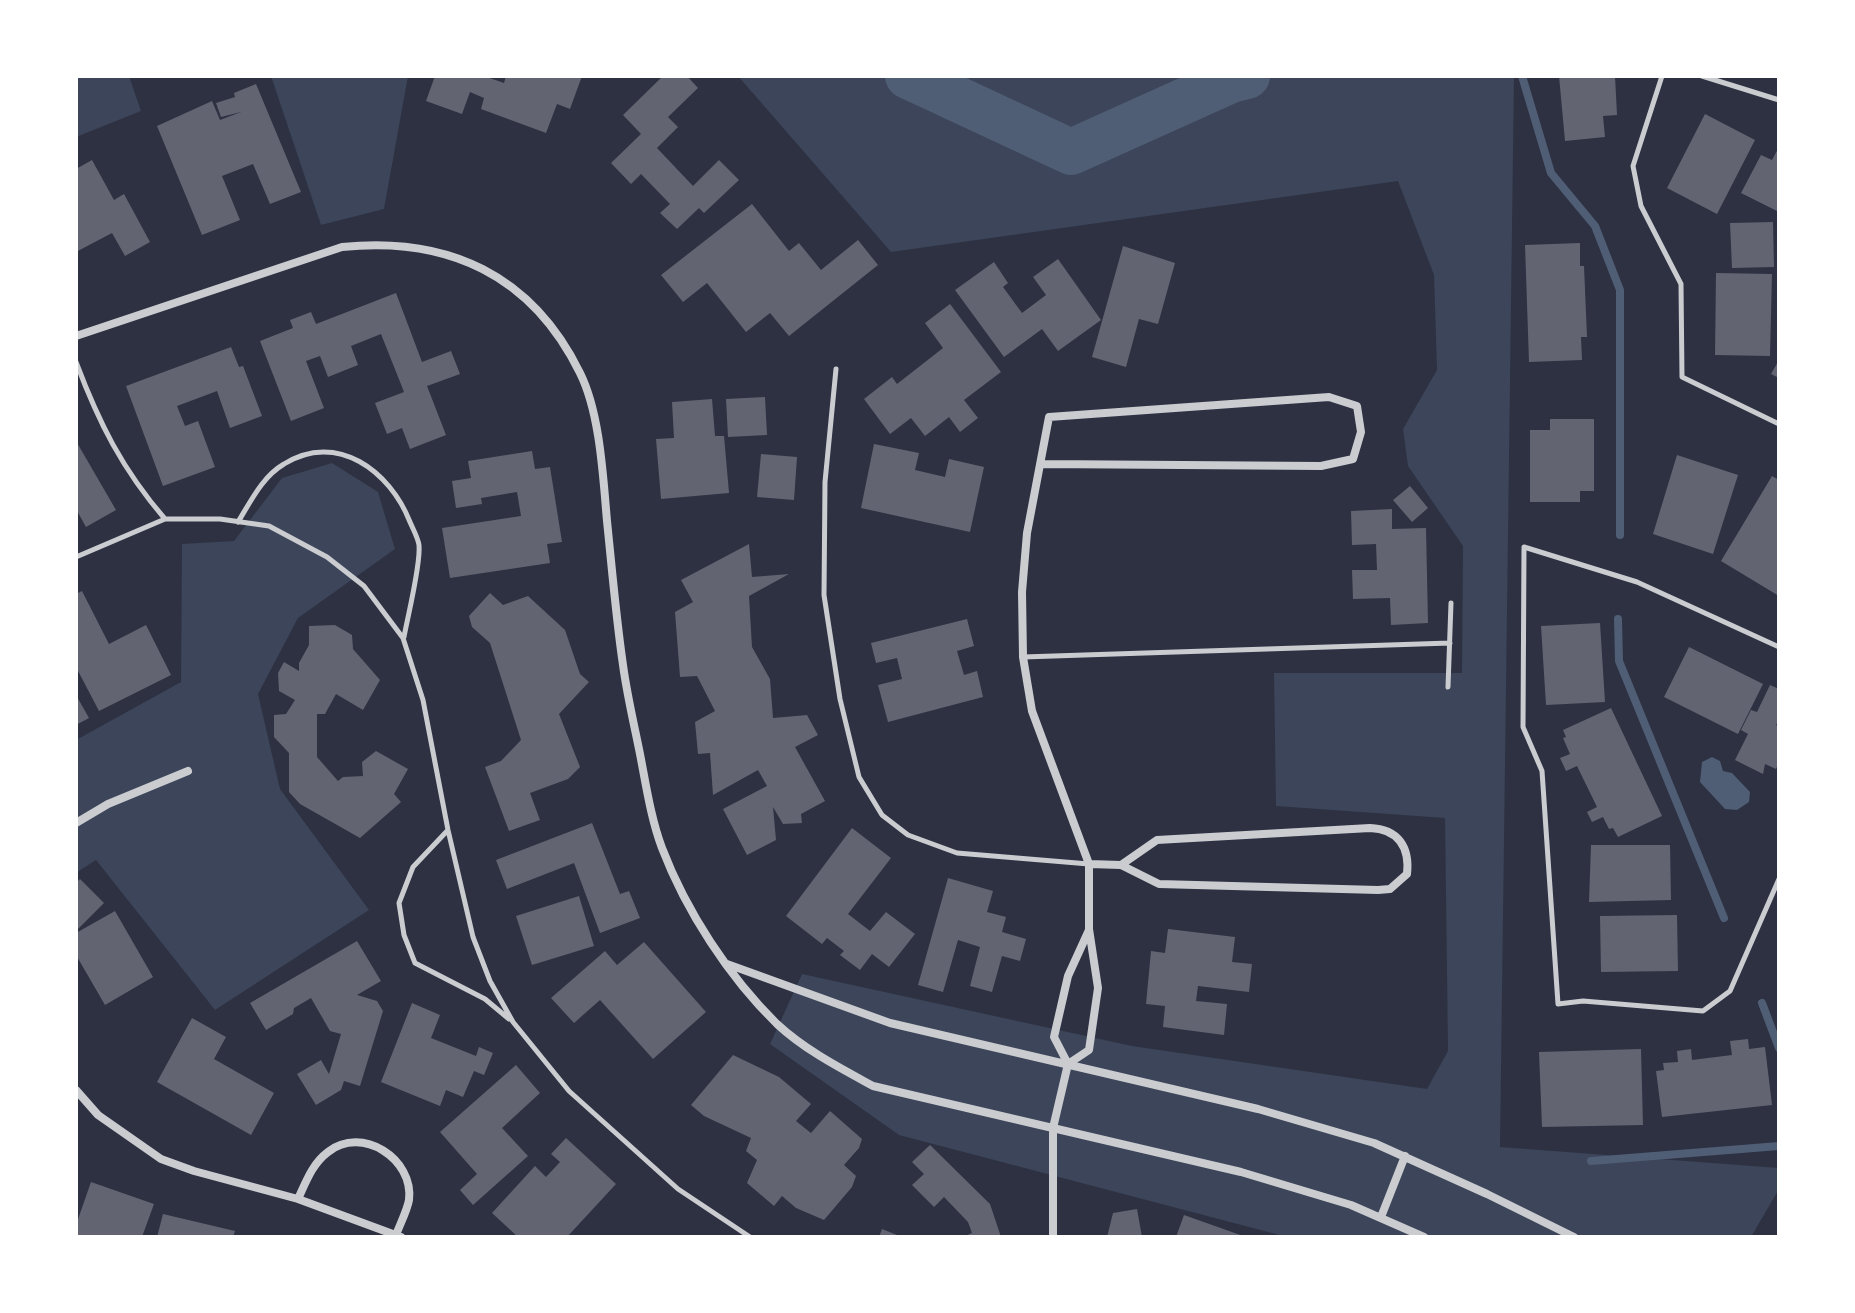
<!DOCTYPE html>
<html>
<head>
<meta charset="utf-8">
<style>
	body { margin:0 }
	#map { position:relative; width:1855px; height:1313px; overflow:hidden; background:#2d3142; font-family:"PT Sans",sans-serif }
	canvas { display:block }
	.frame { position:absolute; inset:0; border:78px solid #fff; pointer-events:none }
</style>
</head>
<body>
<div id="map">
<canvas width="1855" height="1313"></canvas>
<div class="frame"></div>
</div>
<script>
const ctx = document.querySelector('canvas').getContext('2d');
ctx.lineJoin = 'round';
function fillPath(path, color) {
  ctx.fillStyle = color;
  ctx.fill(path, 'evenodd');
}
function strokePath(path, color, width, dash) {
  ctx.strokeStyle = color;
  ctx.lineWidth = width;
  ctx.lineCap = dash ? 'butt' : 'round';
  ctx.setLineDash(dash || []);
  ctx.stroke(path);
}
fillPath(new Path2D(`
	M76,76H129L141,111L76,137Z
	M271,76H408L384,209L321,225Z
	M738,76H1514L1500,1147L1779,1168V1189L1751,1237H1287L899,1135L770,1044L802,974L1132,1046L1427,1089L1448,1051L1445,818L1276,806L1274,673H1462L1463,546L1408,466L1403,429L1437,370L1434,275L1398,181L891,252Z
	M332,463L378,492L395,549L298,618L258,694L280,789L369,910L215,1010L96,860L76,873V740L181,682L182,544L234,541L282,478Z`), '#3c4559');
fillPath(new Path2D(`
	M1712,757L1720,761L1723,771L1732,773L1750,792L1749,802L1737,810L1725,809L1700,782L1702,762Z`), '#4f5d75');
strokePath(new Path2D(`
	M1522,76L1551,173L1595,226L1620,290V535
	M1618,619L1619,661L1724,918
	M1762,1003L1779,1048
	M1591,1161L1779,1146`), '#4f5d75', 8);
strokePath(new Path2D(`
	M908,76L1071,152L1231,80L1247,76`), '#4f5d75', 46);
fillPath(new Path2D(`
	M435,76H484L504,83L506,76H582L570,109L557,104L546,133L481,109L484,98L470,92L462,114L426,101Z
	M663,76H687L698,88L668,117L678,127L657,148L693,186L719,160L739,180L704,213L699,208L677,229L660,213L670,204L641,174L631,184L611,163L641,134L623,115Z
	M1559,76H1615L1617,115L1603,116L1605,137L1565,141Z
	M256,84L301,192L270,204L253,164L222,176L240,220L202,235L157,126L212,101L220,120L241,112L221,117L216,103L235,97L234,93Z
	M1705,114L1755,140L1717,214L1667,188Z
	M1779,147V212L1741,193L1761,155L1772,160Z
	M92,160L114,200L124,194L150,242L125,256L112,233L76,252V169Z
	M752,204L789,251L799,243L821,270L858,240L878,265L789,336L770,313L746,332L707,283L683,302L661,275Z
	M1773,222L1774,267L1732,268L1730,223Z
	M1580,243V266H1584L1587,337H1581L1582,360L1529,362L1525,245Z
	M1123,246L1175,263L1158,324L1139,319L1126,367L1092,357Z
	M1058,259L1101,320L1058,351L1042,329L1004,357L955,290L994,262L1008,283L1003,287L1022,313L1046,295L1033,277Z
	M1716,273L1772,274L1770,356L1715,355Z
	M396,293L422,362L451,351L460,374L427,386L446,435L410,449L402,428L387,434L375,403L404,392L381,334L351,346L358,365L328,377L320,356L306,361L324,408L291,421L260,341L293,328L290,320L311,312L316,324Z
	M950,304L1001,372L964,400L978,418L960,432L949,417L925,436L911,418L890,434L864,399L892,377L897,384L943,348L925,323Z
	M231,347L239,367L243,366L262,416L230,428L217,391L177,406L185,426L198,421L215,467L163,486L126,386Z
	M1779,360V378L1771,374Z
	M765,397L767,435L728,437L726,399Z
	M712,399L715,436H724L729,493L661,499L656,439L674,438L672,402Z
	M1550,419H1594V491H1580V502H1530V430H1550Z
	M76,441L116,510L86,527L76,509Z
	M874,444L919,453L915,470L945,477L949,459L984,467L970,532L861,508Z
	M532,451L535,469L550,467L562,542L547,544L550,563L450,578L442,528L521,516L517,492L481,498L482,504L456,508L452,481L471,478L468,461Z
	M761,454L797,457L794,500L757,497Z
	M1677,455L1738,475L1713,554L1653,534Z
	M1772,476L1779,480V596L1721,561Z
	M1410,486L1428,508L1412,522L1393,500Z
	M1392,509V529L1426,528L1428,623L1391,625L1390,598L1353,599L1352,570H1377L1376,544L1352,545L1351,511Z
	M749,544L752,577L789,574L749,596L752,647L770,679L773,718L807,715L818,735L795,747L825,801L801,814L802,823L783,824L773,807L776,840L747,855L723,809L767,786L758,770L713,795L710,753L698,754L695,722L715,711L697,676L680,677L675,612L693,602L681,580Z
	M82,591L109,644L146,625L171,675L99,711L76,667V594Z
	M490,593L503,605L528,596L565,630L580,674L589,682L559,714L580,767L568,779L530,793L540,820L509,831L485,767L501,761L521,740L490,643L472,627L469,616Z
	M967,619L974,646L957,651L964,675L977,671L983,697L888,722L878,685L902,679L897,658L876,663L871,643Z
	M1600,623L1605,702L1546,705L1541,626Z
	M335,625L352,635L353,649L380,680L363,710L336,694L325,714H317V757L338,781L343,777L363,776L362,762L376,751L408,769L394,794L401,802L360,838L300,804L289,792V753L274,737V715L286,714L295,700L279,691L278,673L284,662L299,671V663L309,645V626Z
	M1689,647L1763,684L1738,734L1664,697Z
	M1770,685L1779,689V720L1776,725L1779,727V762L1776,769L1765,764L1763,774L1735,760L1748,734L1741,730L1751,710L1757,712Z
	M76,695L89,718L76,725Z
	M1611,708L1662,816L1618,837L1613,828L1609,829L1603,817L1592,822L1587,812L1597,807L1577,766L1566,771L1560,758L1570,754L1563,738L1566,737L1563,730Z
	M592,823L620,894L629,891L640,918L600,933L574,863L507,889L496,860Z
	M852,828L891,858L848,914L870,931L886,912L915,934L889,967L872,954L860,970L840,955L844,951L827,938L822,944L786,916Z
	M1591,845H1670L1671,900L1589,902Z
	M948,878L993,891L987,912L1006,917L1002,932L1026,939L1020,961L1002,956L992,992L970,986L980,947L958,940L943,992L918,985Z
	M80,879L104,903L76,931V883Z
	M579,896L594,946L532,965L516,916Z
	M115,911L153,977L105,1005L76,955V933Z
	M1677,915L1678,971L1601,972L1600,916Z
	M1168,929L1235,937L1232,962L1252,964L1249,992L1198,986L1196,1001L1227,1004L1224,1035L1163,1027L1165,1006L1146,1004L1151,951L1165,953Z
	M357,941L381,981L357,995L377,1001L383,1011L360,1086L344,1081L341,1090L316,1105L297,1074L321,1060L329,1074L341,1034L330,1031L311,998L294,1008L293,1014L266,1030L250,1003Z
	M644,942L706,1012L653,1059L600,1000L574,1023L551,998L605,951L617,965Z
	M412,1003L440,1015L431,1038L476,1056L479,1047L493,1053L484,1075L474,1071L463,1097L446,1090L440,1106L381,1082Z
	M192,1018L226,1037L214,1059L274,1093L251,1135L157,1082Z
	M1748,1039L1749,1049L1765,1047L1772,1105L1662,1117L1656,1071L1664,1070L1663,1063L1678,1062L1677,1051L1691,1049L1692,1060L1732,1055L1730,1041Z
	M1641,1049L1643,1125L1542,1127L1539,1052Z
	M733,1055L779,1077L811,1104L796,1121L811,1133L830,1111L862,1139L859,1148L844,1165L856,1176L852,1187L824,1220L796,1208L782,1196L774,1206L747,1183L757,1160L746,1151L751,1138L704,1116L691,1105Z
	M516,1065L540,1093L502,1128L528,1156L473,1205L460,1190L477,1174L440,1132Z
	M566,1138L616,1184L567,1237H518L492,1213L535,1166L546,1177L560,1162L551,1154Z
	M930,1145L990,1204L1001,1237H963L972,1233L968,1222L944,1197L934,1207L912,1185L924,1174L912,1162Z
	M91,1182L154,1204L142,1237H76V1225Z
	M1137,1209L1142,1237H1107L1113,1213Z
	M163,1214L235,1231L233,1237H157Z
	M1184,1215L1246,1237H1176Z
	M882,1229L902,1237H879Z`), '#626471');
strokePath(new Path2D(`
	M1662,76L1633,166L1641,206L1681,284L1682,377L1779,424
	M1702,76L1779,100
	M76,362C99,423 122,469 165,519
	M836,369L825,482L824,595L840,699L859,777L882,815L908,835L957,853L1089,864
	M238,522C251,501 262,477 284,464C337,431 390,471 410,522C413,529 418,538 419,545C421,564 408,615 404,637
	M76,557L165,519H220L269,526L327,557L364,586L403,638L423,700L448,830L473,937L490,981L513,1022L569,1091L678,1189L750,1237
	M1779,647L1637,582L1524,547L1523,727L1542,771L1558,1004L1583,1001L1703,1011L1730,991L1779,879
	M1023,657L1450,643
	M1448,687L1451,603
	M448,830L413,867L399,903L404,935L415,963L485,999L509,1019`), '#caccd0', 5);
strokePath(new Path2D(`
	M76,336L342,247C448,236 532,275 580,373C600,413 603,476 607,521C612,569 616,617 623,665C627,695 634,724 640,754C646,785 651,819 662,848C686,911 729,977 777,1024C805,1050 840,1068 873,1086L1241,1172L1351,1205L1424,1237
	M1042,464L1321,466L1353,459L1361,432L1357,406L1329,397L1049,417L1027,533L1022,592L1023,657L1032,711L1089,864V929L1098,988L1089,1050L1068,1064
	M76,823L108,804L188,771
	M1089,864L1121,865L1159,884L1378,890L1390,889L1407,874C1410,847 1398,829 1370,828L1157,840L1121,865
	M727,964L890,1023L1258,1109L1374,1143L1487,1194L1574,1237
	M1068,1064L1054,1037L1068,976L1089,930
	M76,1090L98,1115L161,1159L194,1171L298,1199L401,1237
	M298,1199C306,1182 312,1164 328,1152C362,1125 414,1159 409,1200C407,1211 400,1224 396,1235
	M1381,1217L1405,1156
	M1053,1237V1128L1068,1064`), '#caccd0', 8);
</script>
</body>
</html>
